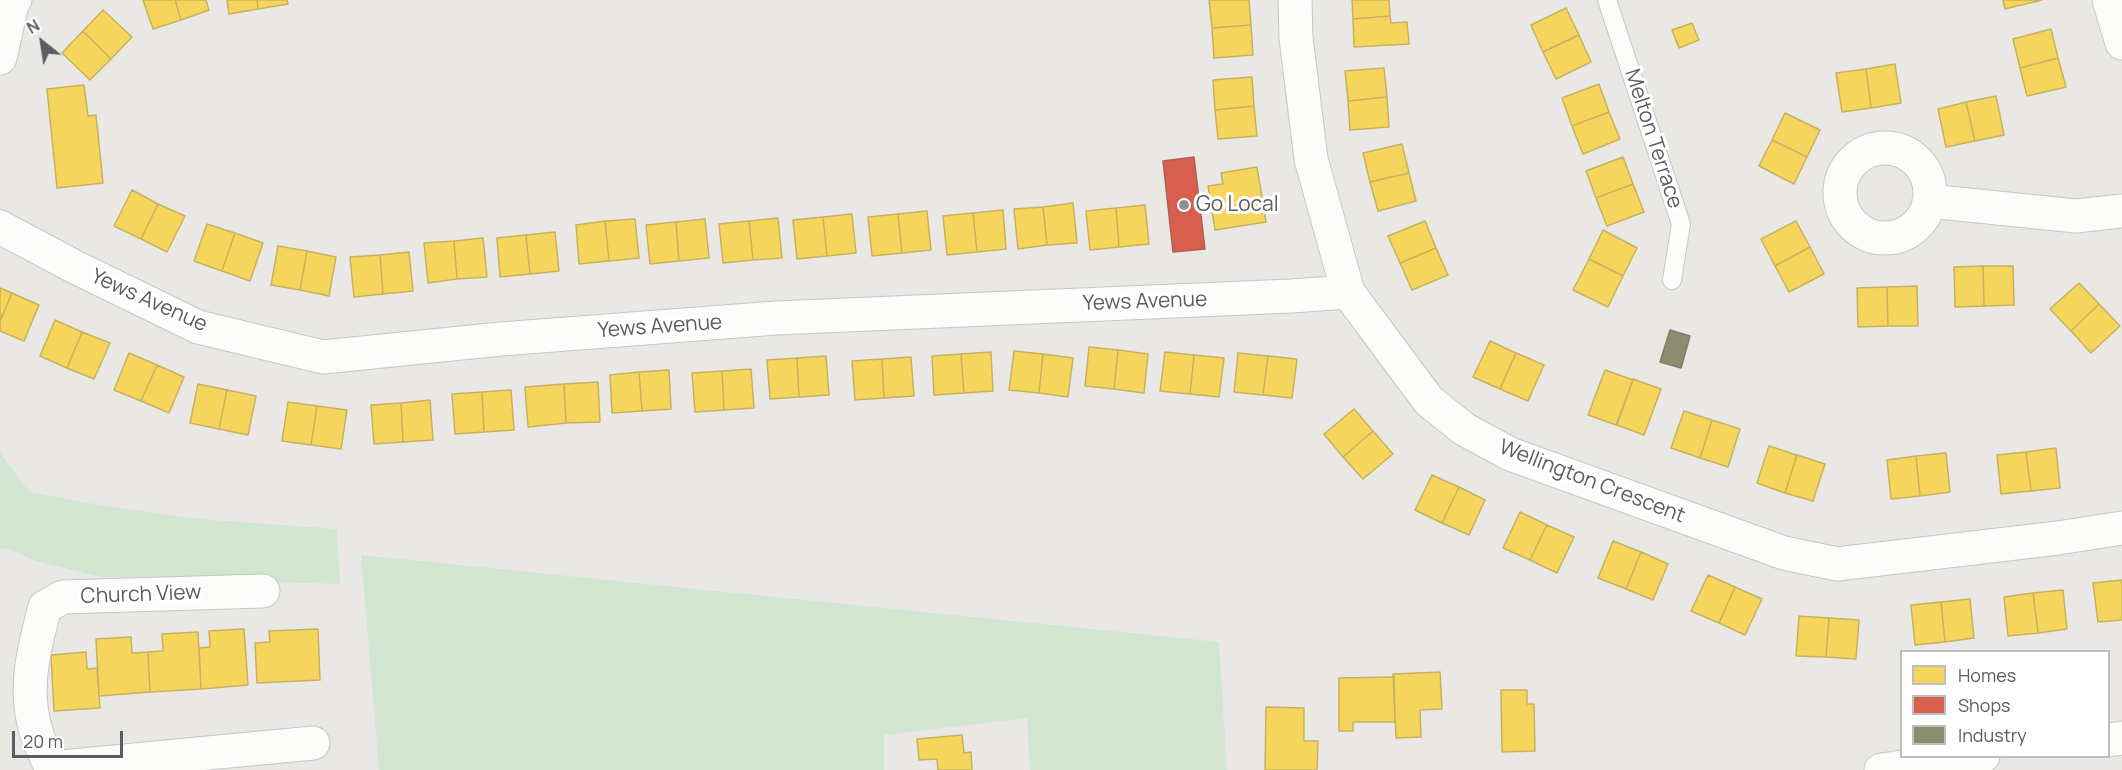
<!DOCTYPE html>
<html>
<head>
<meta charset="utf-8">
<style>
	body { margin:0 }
	#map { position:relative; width:2122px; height:770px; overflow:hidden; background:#e9e8e4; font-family:Manrope,sans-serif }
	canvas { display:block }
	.legend { position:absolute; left:1900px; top:650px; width:210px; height:108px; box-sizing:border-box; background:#fff; border:2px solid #bdbec0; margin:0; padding:8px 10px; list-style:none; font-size:18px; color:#5a5d61 }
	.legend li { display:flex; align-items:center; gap:12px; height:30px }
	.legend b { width:30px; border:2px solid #bdbec0 }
	.north { position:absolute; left:12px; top:12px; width:60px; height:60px; -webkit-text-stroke:4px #fff; paint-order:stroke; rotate:330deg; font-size:16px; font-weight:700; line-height:24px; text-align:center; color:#5a5d61 }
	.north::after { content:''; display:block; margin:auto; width:21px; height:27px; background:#5a5d61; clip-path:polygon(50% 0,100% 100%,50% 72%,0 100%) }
	.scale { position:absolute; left:12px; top:731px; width:111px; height:27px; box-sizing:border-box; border:3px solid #5a5d61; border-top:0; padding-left:8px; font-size:18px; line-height:21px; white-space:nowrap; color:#5a5d61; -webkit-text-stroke:4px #fff; paint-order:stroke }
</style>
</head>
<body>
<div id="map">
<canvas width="2122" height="770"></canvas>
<ul class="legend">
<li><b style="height:16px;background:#f6d55c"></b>Homes</li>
<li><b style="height:16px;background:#d6604d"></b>Shops</li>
<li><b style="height:16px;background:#8c8c6e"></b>Industry</li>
</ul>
<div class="north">N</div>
<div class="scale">20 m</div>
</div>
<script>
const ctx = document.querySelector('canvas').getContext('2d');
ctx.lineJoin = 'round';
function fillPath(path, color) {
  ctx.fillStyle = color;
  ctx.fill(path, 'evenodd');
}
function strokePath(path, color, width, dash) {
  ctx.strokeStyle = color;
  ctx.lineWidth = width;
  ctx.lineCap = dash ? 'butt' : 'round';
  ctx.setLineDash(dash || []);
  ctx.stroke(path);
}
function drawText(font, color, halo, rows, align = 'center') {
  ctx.font = font + ' Manrope,sans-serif';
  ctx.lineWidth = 6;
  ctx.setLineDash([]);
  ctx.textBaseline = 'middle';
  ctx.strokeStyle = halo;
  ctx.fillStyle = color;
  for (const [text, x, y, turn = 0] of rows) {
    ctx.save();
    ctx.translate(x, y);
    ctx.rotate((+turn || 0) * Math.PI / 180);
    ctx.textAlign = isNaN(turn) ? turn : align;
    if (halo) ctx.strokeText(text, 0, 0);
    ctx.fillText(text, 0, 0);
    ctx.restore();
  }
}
fillPath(new Path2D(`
	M0,453L29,492L99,505L197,519L337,529L340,584L101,577L36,561L6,548L0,549Z
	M361,555L1219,642L1227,770H1030L1027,718L884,735V770H379Z`), '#d1e5d0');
const homes = new Path2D(`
	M143,0H175L181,20L153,29Z
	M175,0H206L209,10L181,20Z
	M227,0H257L258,9L229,14Z
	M257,0H287L288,4L258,9Z
	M1209,0H1249L1251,25L1212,28Z
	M1352,0H1389L1390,16L1353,19Z
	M2003,0H2042L2005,9Z
	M1566,8L1579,35L1543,52L1531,25Z
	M103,10L132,37L111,59L83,31Z
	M1390,16L1391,23L1407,22L1409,44L1354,47L1353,19Z
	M1692,23L1699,40L1679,48L1672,30Z
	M1251,25L1253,55L1214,58L1212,28Z
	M2051,29L2058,58L2020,68L2013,39Z
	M83,31L111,59L90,80L62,53Z
	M1579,35L1591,62L1556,79L1543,52Z
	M2058,58L2066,87L2027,96L2020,68Z
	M1895,64L1901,103L1871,108L1866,69Z
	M1384,68L1387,97L1348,101L1345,71Z
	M1866,69L1871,108L1842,112L1836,73Z
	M1252,77L1254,106L1215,110L1213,80Z
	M1599,84L1609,112L1572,126L1562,98Z
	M84,85L88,116L96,115L103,183L57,188L47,89Z
	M1996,96L2004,135L1975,141L1966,102Z
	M1387,97L1389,127L1350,130L1348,101Z
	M1966,102L1975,141L1946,147L1938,109Z
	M1254,106L1257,136L1218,139L1215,110Z
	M1609,112L1620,139L1583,154L1572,126Z
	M1785,113L1820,130L1807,157L1772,140Z
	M1772,140L1807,157L1794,184L1759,166Z
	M1402,144L1409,173L1370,182L1363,153Z
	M1623,157L1633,184L1596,198L1586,171Z
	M1257,167L1266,222L1215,230L1208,186L1223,184L1221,173Z
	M1409,173L1416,201L1378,211L1370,182Z
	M1633,184L1644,212L1607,226L1596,198Z
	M132,190L158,204L141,239L114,226Z
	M1073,203L1077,243L1047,245L1043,207Z
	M158,204L185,216L167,252L141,239Z
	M1145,205L1149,244L1119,247L1116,208Z
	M1043,207L1047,245L1018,249L1014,209Z
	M1116,208L1119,247L1090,250L1086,211Z
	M1003,210L1006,249L977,252L973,213Z
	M927,211L931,250L902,253L898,214Z
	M973,213L977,252L947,255L943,216Z
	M852,214L856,253L827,256L823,217Z
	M898,214L902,253L872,256L868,217Z
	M823,217L827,256L797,259L793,220Z
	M778,218L782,258L753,260L749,221Z
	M635,219L639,258L609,261L605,221Z
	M705,219L709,258L679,261L676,222Z
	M605,221L609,261L579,264L576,225Z
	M749,221L753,260L723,263L719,224Z
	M1425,221L1436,248L1400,263L1388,236Z
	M1796,221L1810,247L1775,266L1761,239Z
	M676,222L679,261L650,264L646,225Z
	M207,224L235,233L222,271L194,261Z
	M1603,230L1637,248L1623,276L1589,259Z
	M555,232L559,271L530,274L526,235Z
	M235,233L263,243L250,281L222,271Z
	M526,235L530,274L500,277L497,238Z
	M483,238L487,277L457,279L454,241Z
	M454,241L457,279L428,283L424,243Z
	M278,246L307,251L300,290L271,285Z
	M1810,247L1824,274L1789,292L1775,266Z
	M1436,248L1448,275L1412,290L1400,263Z
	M307,251L336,257L329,296L300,290Z
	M409,252L413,291L383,294L380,255Z
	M380,255L383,294L354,297L350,257Z
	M1589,259L1623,276L1608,307L1573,290Z
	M1983,266L1984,306L1955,307L1954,267Z
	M1983,266H2013L2014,305L1984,306Z
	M2079,283L2099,304L2071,331L2050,309Z
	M1917,286L1918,326H1888L1887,287Z
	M1887,287L1888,326L1858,327L1857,288Z
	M0,288L12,293L0,321Z
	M12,293L39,305L24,341L0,331V321Z
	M2099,304L2120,326L2091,353L2071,331Z
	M55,320L82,332L67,368L40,356Z
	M82,332L110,343L94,379L67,368Z
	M1490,341L1516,353L1500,389L1473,377Z
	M1089,347L1118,350L1114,389L1085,386Z
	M1118,350L1148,354L1144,393L1114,389Z
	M1014,351L1043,354L1039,393L1009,390Z
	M991,352L993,391L964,393L961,354Z
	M1165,352L1194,355L1190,394L1160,391Z
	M129,353L157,365L141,401L114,390Z
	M1238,353L1268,356L1263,395L1234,392Z
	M1516,353L1544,365L1528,401L1500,389Z
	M961,354L964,393L934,395L932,356Z
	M1043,354L1073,358L1068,397L1039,393Z
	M1194,355L1224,358L1219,397L1190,394Z
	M826,356L829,395L799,397L797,358Z
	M1268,356L1297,359L1292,398L1263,395Z
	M911,357L914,396L884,398L882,359Z
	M797,358L799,397L770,399L767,360Z
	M882,359L884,398L855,400L852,361Z
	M157,365L184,377L169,413L141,401Z
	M751,369L754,408L724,410L722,371Z
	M669,370L671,409L642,411L639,372Z
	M1605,370L1633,380L1616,425L1588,415Z
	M722,371L724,410L695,412L692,373Z
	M639,372L642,411L612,413L610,375Z
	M1633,379L1661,389L1644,435L1617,425Z
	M598,382L600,422L566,423L564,384Z
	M198,384L227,390L219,429L190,423Z
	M564,384L566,423L528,427L525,387Z
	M227,390L256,396L248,435L219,429Z
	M511,390L514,430L484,432L482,392Z
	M482,392L484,432L455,434L452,394Z
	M430,400L433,440L403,442L401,403Z
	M288,402L317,406L311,445L282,441Z
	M401,403L403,442L374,444L371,405Z
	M317,406L347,410L341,449L311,445Z
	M1354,409L1373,431L1343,457L1324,434Z
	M1684,411L1712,420L1700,458L1671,448Z
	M1712,420L1740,429L1728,467L1700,458Z
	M1373,431L1393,454L1363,479L1343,457Z
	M1769,446L1797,455L1785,493L1757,483Z
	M2056,448L2060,488L2031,491L2026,452Z
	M2026,452L2031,491L2001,494L1997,455Z
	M1946,453L1950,492L1920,496L1916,456Z
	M1797,455L1825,464L1813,501L1785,493Z
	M1916,456L1920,496L1891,499L1887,460Z
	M1432,475L1459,487L1442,523L1415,510Z
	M1459,487L1485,500L1469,535L1442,523Z
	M1520,512L1547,525L1530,560L1503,548Z
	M1547,525L1574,537L1557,573L1530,560Z
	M1613,541L1641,552L1626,589L1598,578Z
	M1641,552L1668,564L1653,600L1626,589Z
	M1708,575L1735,587L1719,623L1691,611Z
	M2122,580V620L2098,622L2093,583Z
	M1735,587L1762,599L1745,635L1719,623Z
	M2063,590L2067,629L2038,633L2033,593Z
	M2033,593L2038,633L2008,636L2004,597Z
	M1970,599L1974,638L1945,642L1941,602Z
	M1941,602L1945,642L1915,645L1911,605Z
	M1799,616L1829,618L1826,657L1796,656Z
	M1829,618L1859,620L1856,659L1826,657Z
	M244,629L248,685L201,689L199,648L210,647L209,631Z
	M318,629L320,680L257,683L255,643L270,642L269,631Z
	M198,632L201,689L150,692L148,652L163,651L162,634Z
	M131,637L132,653L148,652L150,692L99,696L96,639Z
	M86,652L87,669L97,668L100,708L54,711L51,655Z
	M1440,672L1442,709L1420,710L1421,737L1396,738L1393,674Z
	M1394,677L1395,722H1353V731H1339V678Z
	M1501,690H1527V704H1534L1535,751L1502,752Z
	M1266,707L1304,708V741H1318L1317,770H1265Z
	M962,735L964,753L971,752L972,770H938L937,759L919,760L917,739Z`);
fillPath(homes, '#f6d55c');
strokePath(homes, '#c7b15e', 1.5);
const shops = new Path2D(`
	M1194,157L1205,249L1173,252L1163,161Z`);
fillPath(shops, '#d6604d');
strokePath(shops, '#b15f53', 1.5);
const industry = new Path2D(`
	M1670,330L1690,336L1681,368L1660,362Z`);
fillPath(industry, '#8c8c6e');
strokePath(industry, '#7d7e6a', 1.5);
const lane = new Path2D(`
	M1607,0L1681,224L1672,280`);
const street = new Path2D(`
	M1295,0L1296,38L1311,159L1348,292L1429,401L1464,429L1510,454L1784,553L1837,564L2058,538L2122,528
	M2109,0L2122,43
	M0,58L12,4L15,0
	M1840 193a45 45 0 1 1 90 0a45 45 0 1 1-90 0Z
	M1929,201L2076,216L2122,211
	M0,227L75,267L198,327L323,357L501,339L776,318L1291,296L1348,292
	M51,768L313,743
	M52,770C47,758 39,744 36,731C23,689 34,648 45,607L63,597L263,591`);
const secondary = new Path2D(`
	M2108,740L2122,738
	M1881,770L1983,756`);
strokePath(lane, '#c6c6c6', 20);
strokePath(street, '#c6c6c6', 35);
strokePath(secondary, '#c6c6c6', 35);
strokePath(lane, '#fcfcfb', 18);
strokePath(street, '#fcfcfb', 33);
strokePath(secondary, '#fcfcfb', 33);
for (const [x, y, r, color] of [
	[1184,205,6,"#8c8e8f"]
]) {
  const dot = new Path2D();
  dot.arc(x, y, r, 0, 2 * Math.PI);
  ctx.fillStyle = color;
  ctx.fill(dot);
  strokePath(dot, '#fff', 2);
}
drawText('21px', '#5a5d61', '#fff', [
	["Melton Terrace",1653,139,72],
	["Yews Avenue",149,301,24],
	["Yews Avenue",1145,302,-2],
	["Yews Avenue",660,327,-4],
	["Wellington Crescent",1592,482,21],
	["Church View",141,595,-2]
]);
drawText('21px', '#5a5d61', '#fff', [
	["Go Local",1196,205]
], 'left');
</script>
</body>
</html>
